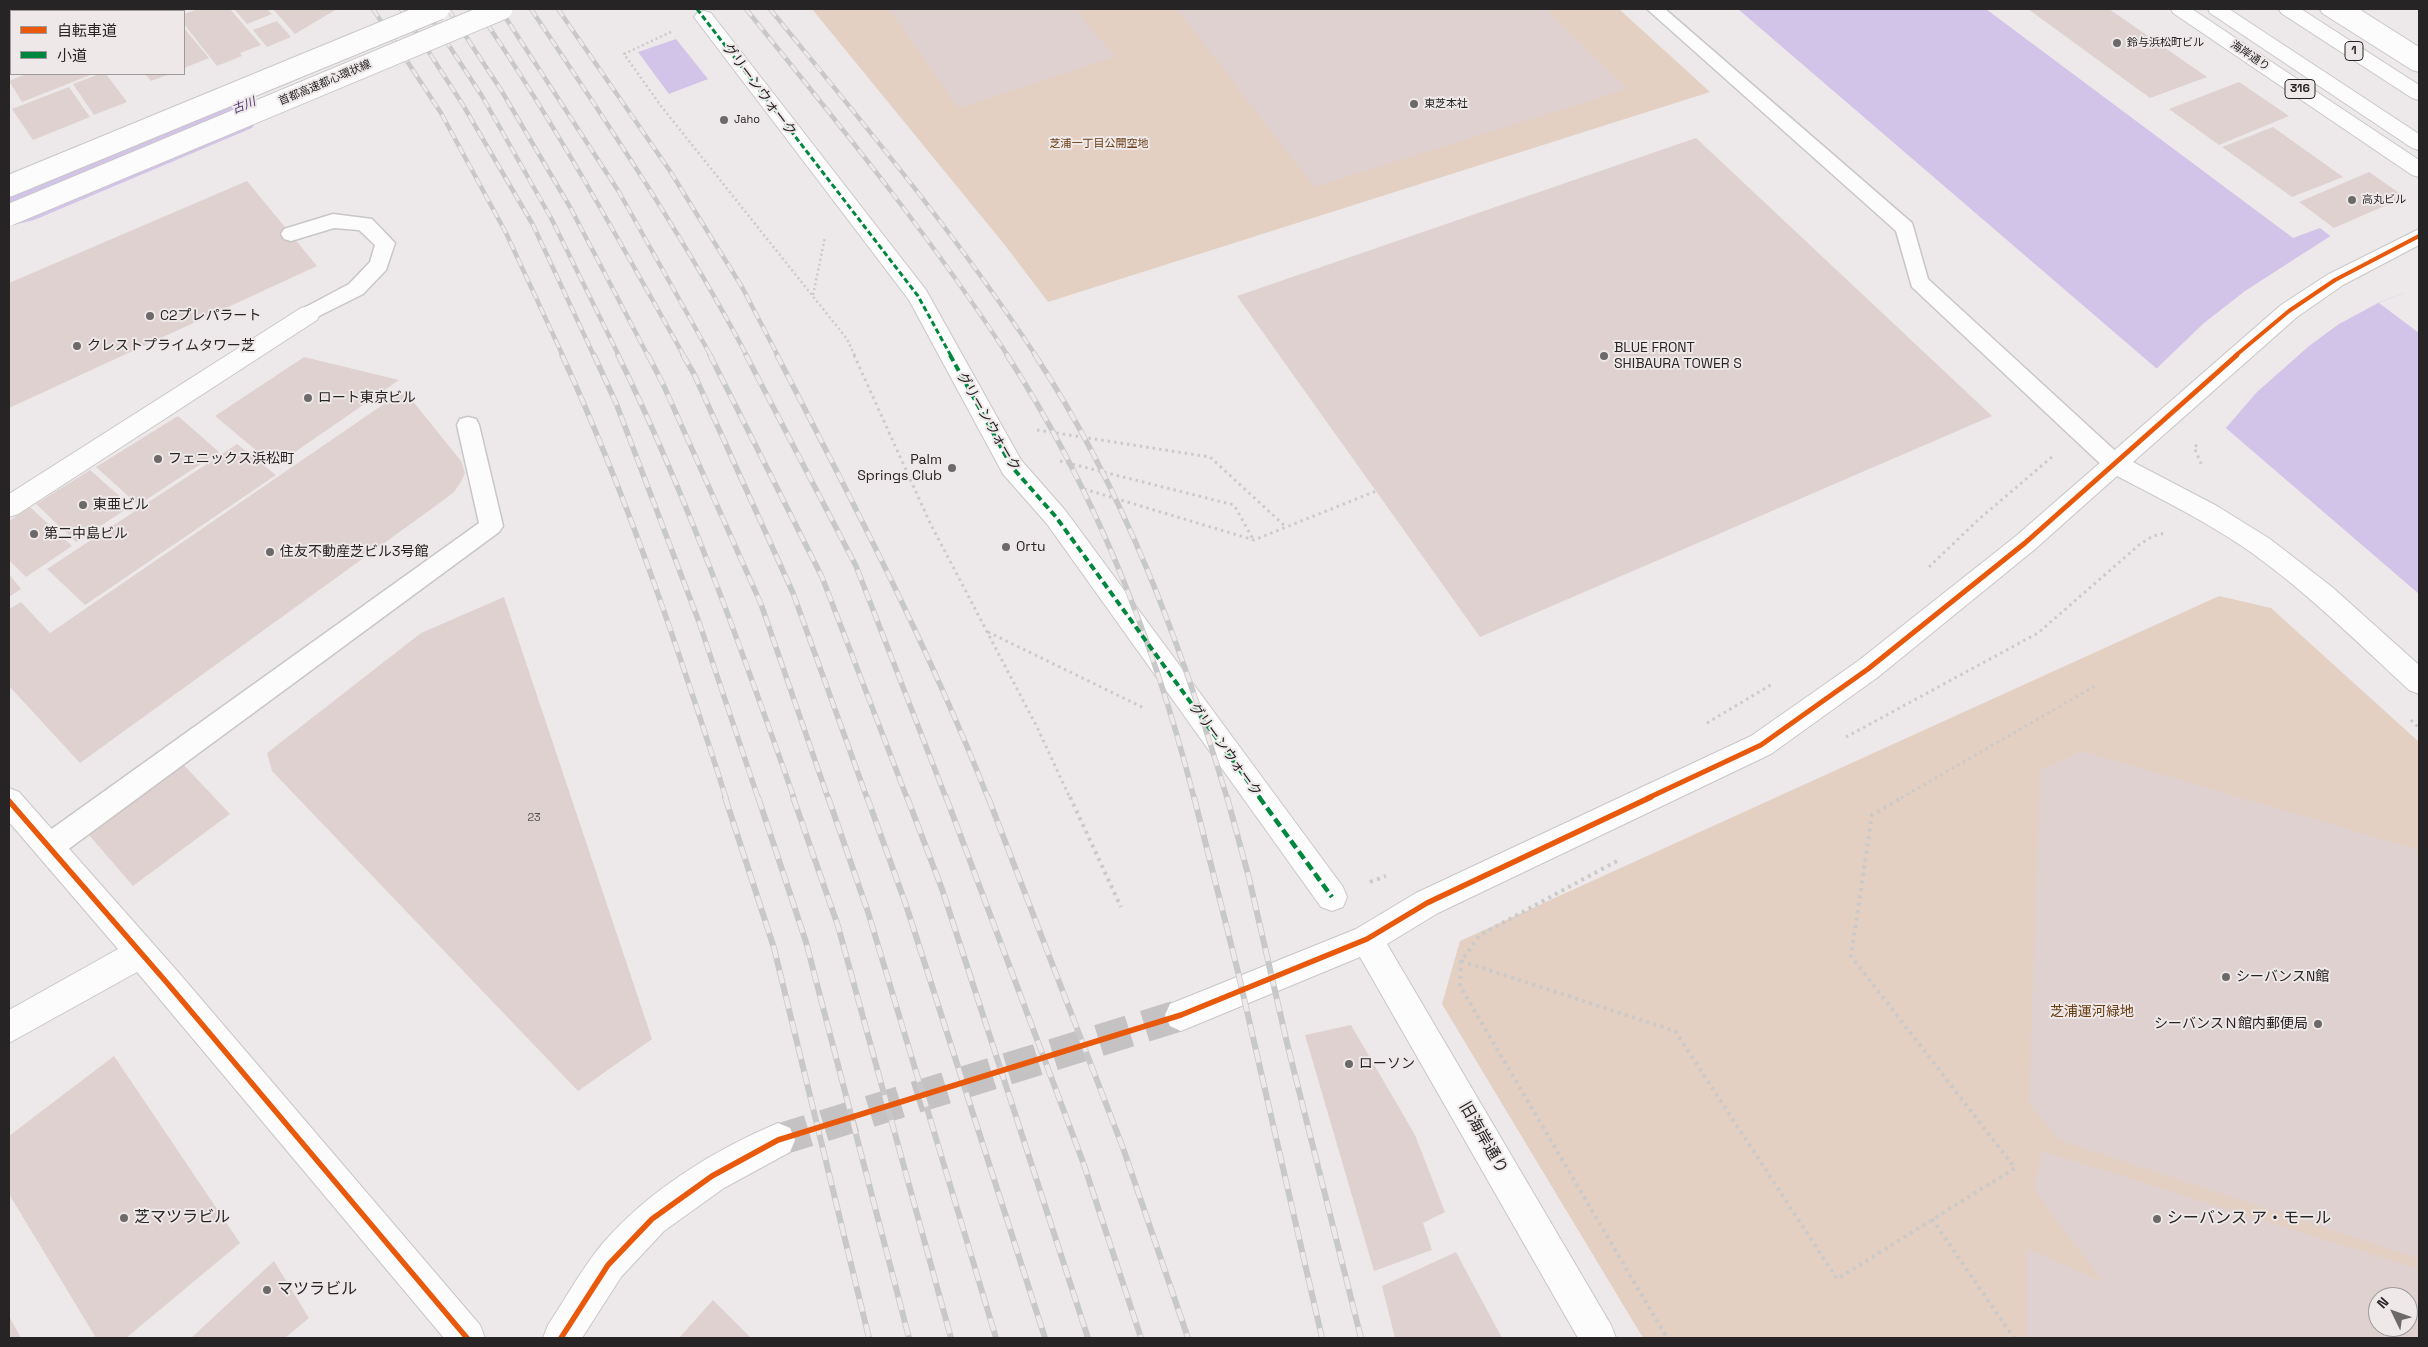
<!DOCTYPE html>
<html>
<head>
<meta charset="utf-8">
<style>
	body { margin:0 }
	#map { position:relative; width:2428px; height:1347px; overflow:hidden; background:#ede9ea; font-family:"Space Grotesk","Noto Sans JP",sans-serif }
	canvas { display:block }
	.frame { position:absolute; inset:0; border:10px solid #272425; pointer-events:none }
	.legend { position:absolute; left:10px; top:10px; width:175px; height:65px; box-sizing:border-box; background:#eee8e9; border:1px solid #9e9a9b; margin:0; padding:6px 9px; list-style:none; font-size:15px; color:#272425 }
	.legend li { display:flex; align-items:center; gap:10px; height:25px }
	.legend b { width:25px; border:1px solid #9e9a9b }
	.north { position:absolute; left:2368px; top:1287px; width:50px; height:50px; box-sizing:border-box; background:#eee8e9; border:1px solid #9e9a9b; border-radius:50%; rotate:312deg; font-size:14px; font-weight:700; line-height:20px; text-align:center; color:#272425 }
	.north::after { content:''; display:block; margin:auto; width:18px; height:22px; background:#6c696a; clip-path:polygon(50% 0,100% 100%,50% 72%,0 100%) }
</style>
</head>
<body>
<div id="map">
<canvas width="2428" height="1347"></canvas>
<div class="frame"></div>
<ul class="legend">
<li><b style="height:6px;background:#e8590c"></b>自転車道</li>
<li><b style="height:6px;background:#00873e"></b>小道</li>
</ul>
<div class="north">N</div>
</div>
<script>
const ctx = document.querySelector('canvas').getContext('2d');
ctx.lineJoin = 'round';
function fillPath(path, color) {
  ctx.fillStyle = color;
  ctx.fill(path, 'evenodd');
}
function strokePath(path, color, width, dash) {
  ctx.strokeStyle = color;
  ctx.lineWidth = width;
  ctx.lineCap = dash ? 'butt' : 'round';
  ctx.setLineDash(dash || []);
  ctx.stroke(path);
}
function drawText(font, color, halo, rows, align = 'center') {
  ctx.font = font + ' "Space Grotesk","Noto Sans JP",sans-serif';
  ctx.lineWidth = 4;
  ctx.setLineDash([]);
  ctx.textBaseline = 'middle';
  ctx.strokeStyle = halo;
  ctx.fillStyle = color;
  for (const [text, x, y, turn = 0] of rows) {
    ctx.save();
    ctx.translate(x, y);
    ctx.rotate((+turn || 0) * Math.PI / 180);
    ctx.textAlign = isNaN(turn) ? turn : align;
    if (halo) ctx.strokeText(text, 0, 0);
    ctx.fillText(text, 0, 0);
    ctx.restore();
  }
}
fillPath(new Path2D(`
	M812,9H1619L1710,92L1048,302L1004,244Z
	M2219,596L2271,608L2419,742V1338H1643L1442,1004L1460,941ZM2378,1297H2408V1327H2378Z`), '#e3d0c2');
fillPath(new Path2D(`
	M1738,9H1986L2293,238L2320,228L2404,293L2379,303L2419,333V594Z
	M676,39L708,79L669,94L638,52Z`), '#d2c4e8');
fillPath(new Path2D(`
	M2332,235L2388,277L2404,293L2378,303L2339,324L2309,346L2257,392L2225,429L2155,370L2204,323L2245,291Z`), '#ede9ea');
fillPath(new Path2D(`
	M228,92L252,98L262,113L252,128L34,220L9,226V176L204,98Z`), '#d2c4e8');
fillPath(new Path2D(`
	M43,9H104L98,11H45Z
	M198,9H230L261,45L240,53L242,56L217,66L184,24V14Z
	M234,9H267L272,14L247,24Z
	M273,9H337L295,34Z
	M889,9H1075L1115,57L958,108Z
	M1177,9H1546L1627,89L1314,187Z
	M2028,9H2109L2207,77L2150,98Z
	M277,21L291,37L267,47L253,30Z
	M184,28L209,58L184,68Z
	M26,74H93L22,102L9,81Z
	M99,74H106L127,102L94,115L73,84Z
	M145,74H170L151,81Z
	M2239,82L2289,116L2219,145L2169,109Z
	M69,87L90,117L33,140L12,109Z
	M2273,127L2343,177L2292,197L2222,147Z
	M1696,138L1992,416L1480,637L1237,296Z
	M2369,172L2405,197L2334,228L2299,202Z
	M247,181L317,266L9,408V283Z
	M304,357L399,380L275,466L215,416Z
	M407,394L461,461L465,473L461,482L454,492L441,502L80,763L9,686V609L21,602L50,633L397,395Z
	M178,416L219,452L138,505L96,467Z
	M237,444L276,475L85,605L47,569Z
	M90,470L131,506L76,542L36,504Z
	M30,507L72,546L26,577L9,560V521Z
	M9,574L21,589L9,597Z
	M504,597L652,1039L578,1091L272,771L267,753L421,633Z
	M2082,751L2419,850V1259L2059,1140L2029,1104L2040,770Z
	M179,760L230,814L133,886L83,828Z
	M1351,1025L1415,1135L1445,1212L1423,1223L1432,1250L1374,1271L1305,1035Z
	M114,1056L240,1243L126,1338H96L9,1194V1136Z
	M2042,1151L2419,1269V1338H2026V1248L2103,1282L2034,1190ZM2378,1297H2408V1327H2378Z
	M1456,1252L1502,1338H1395L1382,1286Z
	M274,1261L309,1318L285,1338H191Z
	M713,1300L751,1338H679Z
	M9,1316L21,1338H9Z`), '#dfd1d0');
strokePath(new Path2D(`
	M778,1140L1181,1015`), '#c5c2c3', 32, [32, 16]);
const service = new Path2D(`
	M1647,9H1665L1912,223L1928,279L2123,458L2126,464L2123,470L2115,473L2107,470L1912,287L1896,231Z
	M333,214L372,219L395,243L386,270L363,294L309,321L302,319L299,314L302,309L349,284L370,262L375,245L359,230L334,228L291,241L284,239L281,234L284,229Z
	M468,417L476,419L479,425L503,526L499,532L59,856L49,859L39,856L35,847L39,838L479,523L457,425L460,419Z`);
const pedestrian = new Path2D(`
	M704,11L711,13L926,290L1021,460L1065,510L1343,887L1347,897L1343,907L1332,911L1321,907L1047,524L1003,474L909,300L697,21L694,17L697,13Z`);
const minor = new Path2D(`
	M9,9H20L21,11H11V17L9,16Z
	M138,9H161L160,11H137Z
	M11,55V67L9,68V56Z
	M309,306L317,308L320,314L317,320L18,514L9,517V494L301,308Z
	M9,788L19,792L179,973L480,1325L485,1338H444L137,972L9,1043V1010L118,949L9,822Z`);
const tertiary = new Path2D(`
	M2419,229V245L2343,285L2297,317L2133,462L2217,506L2270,539L2332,587L2419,665V694L2409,690C2358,643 2309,594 2252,553C2209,523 2163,500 2117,476L2034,550L1878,677L1771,754L1438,913L1387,944L1611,1325L1616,1338H1578L1360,957L1181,1031L1170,1026L1165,1015L1170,1004L1356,929L1416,893L1751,736L1858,661L2016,536L2281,305L2327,275Z
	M778,1123L790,1128L795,1140L790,1152L724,1188L664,1231L621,1277L582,1338H543L548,1325C566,1298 582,1268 603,1243C649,1190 714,1150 778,1123Z`);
const primary = new Path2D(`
	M2171,9H2192L2419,160V177L2412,175L2173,13Z
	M2337,9H2359L2419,47V61L2412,59L2339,13Z`);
const motorway = new Path2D(`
	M2208,9H2229L2419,134V150L2412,148L2210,13Z
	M2279,9H2301L2419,85V100L2412,98L2281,13Z
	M2320,9H2342L2419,58V72L2412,70L2322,13Z`);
strokePath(service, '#c9c6c6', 3);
strokePath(pedestrian, '#c9c6c6', 2);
strokePath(minor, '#c9c6c6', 2);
strokePath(tertiary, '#c9c6c6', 2);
strokePath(primary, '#c9c6c6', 2);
strokePath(motorway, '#c9c6c6', 2);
strokePath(new Path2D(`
	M671,32L624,54L661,106L847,339L855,356
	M813,295L825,237`), '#cbcaca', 2.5, [2, 3]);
strokePath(new Path2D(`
	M854,355L930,523L1037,727L1070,798
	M1037,430L1210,457L1286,527
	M2197,445L2194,447L2202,466
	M1060,461L1234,505L1253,539
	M1084,489L1254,540L1376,491
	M1929,567L1978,520L2053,456
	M988,632L1144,708
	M2411,720L2419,728
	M1707,723L1774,683
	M1846,737L2038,633L2139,545L2153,536L2165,533
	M1901,798L2095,686`), '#cbcaca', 3, [2.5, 4]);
strokePath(new Path2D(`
	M1070,797L1121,907
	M1617,861L1480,935L1461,961L1460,986L1667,1338
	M1370,882L1386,876
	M1461,961L1675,1031L1837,1279L2015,1168L1851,956L1872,815L1903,797
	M1932,1219L2014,1338`), '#cbcaca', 4, [3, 4.5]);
fillPath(service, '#fcfcfc');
fillPath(pedestrian, '#fcfcfc');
fillPath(minor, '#fcfcfc');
fillPath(tertiary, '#fcfcfc');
fillPath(primary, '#fcfcfc');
fillPath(motorway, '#fcfcfc');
const railFar2 = new Path2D(`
	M373,9L441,113L506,233L563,356
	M401,9L463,105L533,225L594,356
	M425,9L482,96L551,218L619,356
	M448,9L501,90L570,207L648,356
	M477,9C553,120 618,239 684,356
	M500,9L619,192L711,356
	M531,9C607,123 683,235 747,356
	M558,9L670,171L742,287L778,356
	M746,9C837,122 929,234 1008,356
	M770,9C862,122 956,234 1036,356`);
const railFar1 = new Path2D(`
	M562,355C628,498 678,648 726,798
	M594,355L616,403L699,622L758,798
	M618,355C688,498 741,648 794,798
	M648,355L663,384L761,604L828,798
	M683,355L694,374L793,593L867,798
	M710,355L822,577L907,798
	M746,355L856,566L946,798
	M777,355C852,500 928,646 988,798
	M1007,355C1094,489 1155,644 1194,798
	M1035,355C1124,490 1181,644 1227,798`);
const rail = new Path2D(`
	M725,797L774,948L869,1338
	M758,797L806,942L909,1338
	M793,797L838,926L951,1338
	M828,797L868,912L996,1338
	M867,797L906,905L1045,1338
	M907,797L942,889L1088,1338
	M946,797L1083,1162L1141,1338
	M988,797L1123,1148L1188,1338
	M1194,797L1238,972L1322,1338
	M1227,797L1249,878L1287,1043L1361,1338`);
strokePath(railFar2, '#c8c8c8', 4.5);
strokePath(railFar1, '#c8c8c8', 5.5);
strokePath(rail, '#c8c8c8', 6);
strokePath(railFar2, '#eee8e9', 3, [9]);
strokePath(railFar1, '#eee8e9', 4, [11]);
strokePath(rail, '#eee8e9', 4.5, [13]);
const motorwayBridge = new Path2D(`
	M9,186L439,9
	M9,215L502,9`);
strokePath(motorwayBridge, '#c9c6c6', 23, []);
strokePath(motorwayBridge, '#fcfcfc', 21);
strokePath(new Path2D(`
	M697,9L918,296L951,356`), '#00873e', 3, [5.5, 3]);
strokePath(new Path2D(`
	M950,355L1012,467L1056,517L1260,798`), '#00873e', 4, [7, 4]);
strokePath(new Path2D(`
	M1259,797L1332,897`), '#00873e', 4.5, [9, 4.5]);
strokePath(new Path2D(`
	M2235,356L2289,311L2335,280L2419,236`), '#e8590c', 4);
strokePath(new Path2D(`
	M1648,798L1761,745L1868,669L2025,543L2237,355`), '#e8590c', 5);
strokePath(new Path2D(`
	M9,801L168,984L467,1338
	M561,1338L608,1265L652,1219L712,1176L778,1140L1181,1015L1367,939L1427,903L1651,797`), '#e8590c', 5.5);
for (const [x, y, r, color] of [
	[2117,43,5,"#6c696a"],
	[1414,104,5,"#6c696a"],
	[724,120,5,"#6c696a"],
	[2352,200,5,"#6c696a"],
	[150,316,5,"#6c696a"],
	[77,346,5,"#6c696a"],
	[1604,356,5,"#6c696a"],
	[308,398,5,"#6c696a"],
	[158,459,5,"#6c696a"],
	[952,468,5,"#6c696a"],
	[83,505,5,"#6c696a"],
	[34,534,5,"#6c696a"],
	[1006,547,5,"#6c696a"],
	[270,552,5,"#6c696a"],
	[2226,977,5,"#6c696a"],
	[2318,1024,5,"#6c696a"],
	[1349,1064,5,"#6c696a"],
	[124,1218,5,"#6c696a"],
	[2157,1219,5,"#6c696a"],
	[267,1290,5,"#6c696a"]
]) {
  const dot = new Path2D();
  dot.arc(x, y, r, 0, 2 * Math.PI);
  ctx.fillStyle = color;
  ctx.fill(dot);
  strokePath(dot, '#eee8e9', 2);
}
drawText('11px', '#272425', '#eee8e9', [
	["鈴与浜松町ビル",2127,43],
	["東芝本社",1424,104],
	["Jaho",734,120],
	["高丸ビル",2362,200]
], 'left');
drawText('11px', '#272425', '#eee8e9', [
	["海岸通り",2250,56,34],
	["首都高速都心環状線",325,83,-23]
]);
drawText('11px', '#693d12', '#eee8e9', [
	["芝浦一丁目公開空地",1099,144]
]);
drawText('11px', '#565050', null, [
	["23",534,818]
]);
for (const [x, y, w] of [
	[2354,51,18],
	[2300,89,30]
]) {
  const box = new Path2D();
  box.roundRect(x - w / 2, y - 9.5, w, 19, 4);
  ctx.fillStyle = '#eee8e9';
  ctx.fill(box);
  strokePath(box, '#272425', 1);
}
drawText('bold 12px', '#272425', null, [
	["1",2354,51],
	["316",2300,89]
]);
drawText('italic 12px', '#4d3371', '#eee8e9', [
	["古川",244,106,-22]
]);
drawText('14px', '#272425', '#eee8e9', [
	["グリーンウォーク",759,90,53],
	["グリーンウォーク",988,422,60],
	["グリーンウォーク",1225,750,54]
]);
drawText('14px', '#272425', '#eee8e9', [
	["C2プレパラート",160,316],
	["クレストプライムタワー芝",87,346],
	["BLUE FRONT",1614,348],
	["SHIBAURA TOWER S",1614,364],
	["ロート東京ビル",318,398],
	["フェニックス浜松町",168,459],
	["Palm",942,460,"right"],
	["Springs Club",942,476,"right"],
	["東亜ビル",93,505],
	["第二中島ビル",44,534],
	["Ortu",1016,547],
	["住友不動産芝ビル3号館",280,552],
	["シーバンスN館",2236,977],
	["シーバンスＮ館内郵便局",2308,1024,"right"],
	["ローソン",1359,1064]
], 'left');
drawText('14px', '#693d12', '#eee8e9', [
	["芝浦運河緑地",2092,1012]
]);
drawText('16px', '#272425', '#eee8e9', [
	["旧海岸通り",1483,1138,60]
]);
drawText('16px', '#272425', '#eee8e9', [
	["芝マツラビル",134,1218],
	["シーバンス ア・モール",2167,1219],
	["マツラビル",277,1290]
], 'left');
</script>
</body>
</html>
